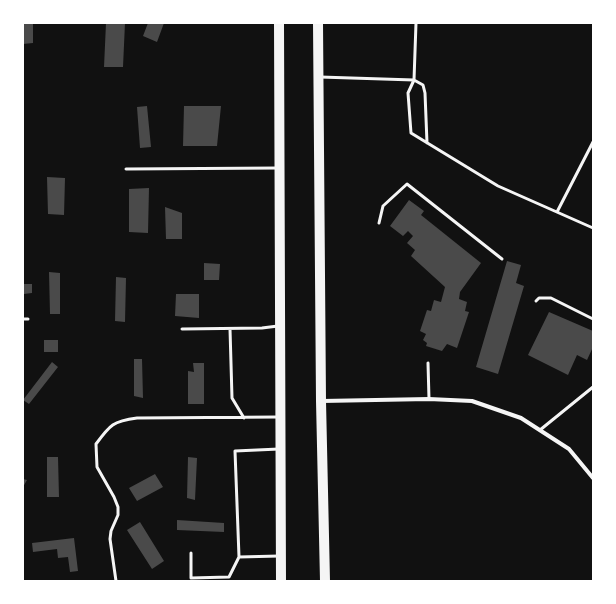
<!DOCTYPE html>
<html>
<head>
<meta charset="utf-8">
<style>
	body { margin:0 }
	#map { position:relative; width:616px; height:604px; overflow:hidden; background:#111; font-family:"Fira Sans Condensed",sans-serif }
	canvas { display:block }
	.frame { position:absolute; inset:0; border:24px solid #fff; pointer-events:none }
</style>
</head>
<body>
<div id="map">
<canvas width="616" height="604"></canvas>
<div class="frame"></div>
</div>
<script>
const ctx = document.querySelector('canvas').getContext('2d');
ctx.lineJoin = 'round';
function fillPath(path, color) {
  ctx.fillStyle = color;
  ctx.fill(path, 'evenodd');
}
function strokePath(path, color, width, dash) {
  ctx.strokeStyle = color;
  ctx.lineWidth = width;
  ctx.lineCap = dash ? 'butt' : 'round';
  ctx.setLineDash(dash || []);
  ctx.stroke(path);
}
fillPath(new Path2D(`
	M23,23H33V43L23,44Z
	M106,23H125L123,67H104Z
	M148,23H164L157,42L143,36Z
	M147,106L151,147L140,148L137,107Z
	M184,106H221L217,146H183Z
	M47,177L65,178L64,215L48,214Z
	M149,188L148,233L129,232V189Z
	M409,200L424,211L421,215L481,263L460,292L459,299L467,302L465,311L469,312L457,348L447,344L442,351L426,346L427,343L423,340L426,334L420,331L427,310L431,311L434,300L441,302L445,287L411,256L415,250L407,243L413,236L408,231L403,236L390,226Z
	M165,207L182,213V239H166Z
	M507,261L521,265L516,283L524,286L498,374L476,367Z
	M204,263L220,264L219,280H204Z
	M49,272L60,273V314H50Z
	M116,277L126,278L125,322L115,321Z
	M24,284H32V293L24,294Z
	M176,294H199V318L175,316Z
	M549,312L593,331V347L587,360L577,355L568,375L528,355Z
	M44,340H58V352H44Z
	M134,359H142L143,398L134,396Z
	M52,362L58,367L29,404L23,400Z
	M193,363H204V404H188V371L194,372Z
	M47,457H58L59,497H47Z
	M188,457L197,458L195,500L187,498Z
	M155,474L163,487L137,501L129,488Z
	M23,479L27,480L23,487Z
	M177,520L224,523V532L177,530Z
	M140,522L164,561L152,569L127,530Z
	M74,538L78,571L70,572L68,557L58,558L57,549L33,552L32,543Z`), '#4a4a4a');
strokePath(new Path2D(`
	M416,23L414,80L408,93L411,133L498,186L593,228
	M320,77L414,80L423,85L425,93L427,143
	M126,169L278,168
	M557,212L593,142
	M379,223L383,206L407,184L502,259
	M536,301L539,298H551L593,319
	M23,319H28
	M182,329L262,328L278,326
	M230,329L232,398L244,418
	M428,363L429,399
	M540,430L593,387
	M279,449L235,451L239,557L279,556
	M191,553V578L229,577L239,557
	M116,581L110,539L111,531L118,515V507L114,497L97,467L96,444C110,425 113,421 137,418L278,417`), '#f5f5f5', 3);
strokePath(new Path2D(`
	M322,401L429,399L472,401L521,418L569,449L593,478`), '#f5f5f5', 4);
strokePath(new Path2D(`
	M279,23L281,581
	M318,23L321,401L325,581`), '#f5f5f5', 10);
</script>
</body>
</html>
